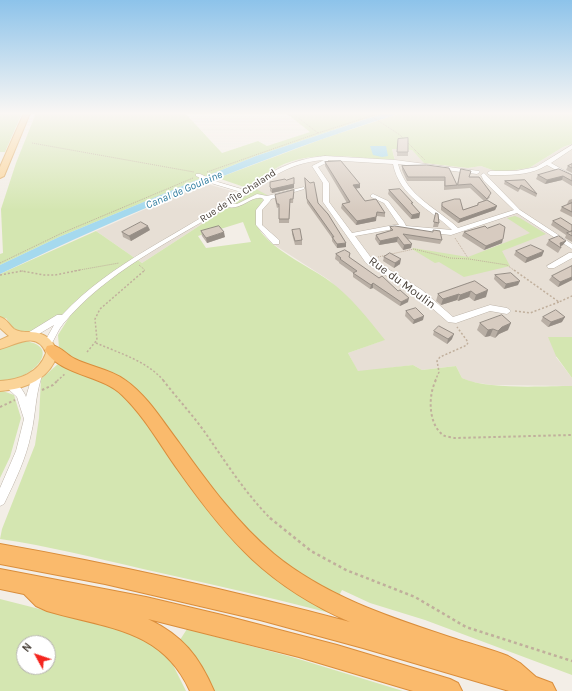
<!DOCTYPE html>
<html>
<head>
<meta charset="utf-8">
<style>
	body { margin:0 }
	#map { position:relative; width:572px; height:691px; overflow:hidden; background:#f3eee7; font-family:Karla,sans-serif }
	canvas { display:block }
	.north { position:absolute; left:16px; top:635px; width:40px; height:40px; box-sizing:border-box; background:#fff; border:1px solid #b5b2af; border-radius:50%; rotate:310deg; font-size:11px; font-weight:700; line-height:16px; text-align:center; color:#463e36 }
	.north::after { content:''; display:block; margin:auto; width:14px; height:18px; background:#f4251e; clip-path:polygon(50% 0,100% 100%,50% 72%,0 100%) }
</style>
</head>
<body>
<div id="map">
<canvas width="572" height="691"></canvas>
<div class="north">N</div>
</div>
<script>
const ctx = document.querySelector('canvas').getContext('2d');
ctx.lineJoin = 'round';
function fillPath(path, color) {
  ctx.fillStyle = color;
  ctx.fill(path, 'evenodd');
}
function strokePath(path, color, width, dash) {
  ctx.strokeStyle = color;
  ctx.lineWidth = width;
  ctx.lineCap = dash ? 'butt' : 'round';
  ctx.setLineDash(dash || []);
  ctx.stroke(path);
}
function drawText(font, color, halo, rows, align = 'center') {
  ctx.font = font + ' Karla,sans-serif';
  ctx.lineWidth = 3.5;
  ctx.setLineDash([]);
  ctx.textBaseline = 'middle';
  ctx.strokeStyle = halo;
  ctx.fillStyle = color;
  for (const [text, x, y, turn = 0] of rows) {
    ctx.save();
    ctx.translate(x, y);
    ctx.rotate((+turn || 0) * Math.PI / 180);
    ctx.textAlign = isNaN(turn) ? turn : align;
    if (halo) ctx.strokeText(text, 0, 0);
    ctx.fillText(text, 0, 0);
    ctx.restore();
  }
}
fillPath(new Path2D(`
	M572,144V355L556,357L572,378V386L492,385L471,382L462,378L456,366L422,370L413,365L358,372L348,353L384,340L329,280L276,246L258,228L256,221V189L142,263L96,231L204,183L239,193L278,167L300,159L333,156L395,160L392,149L412,150L425,163L468,168L481,166L495,171L529,168L563,147Z`), '#e7dfd5');
fillPath(new Path2D(`
	M0,113H22L5,152H0Z
	M36,113H185L222,153L258,141L267,146L310,132L286,113H384L256,156L214,173L59,237L0,265V254L3,253L1,209L16,163Z
	M401,113H572V144L563,147L529,168L508,171H495L481,166L468,168L424,163L412,150L392,149L395,161C357,158 313,149 278,167C267,173 258,182 247,188L218,178L325,138Z
	M256,189L267,195C262,203 253,219 259,229C271,249 308,266 328,280C351,296 368,319 385,340L348,353L358,371L413,365L422,370L456,366L462,378C488,390 542,386 572,386V675L425,620L370,603L342,590L330,613C268,597 206,583 143,569C96,558 48,546 0,539L2,529L35,445L39,418L41,379L67,356L59,348L58,335L70,316L60,315C49,322 30,338 16,330C12,328 9,322 6,318L0,320V274L96,231L142,263ZM243,222L251,242L206,248L198,236Z
	M515,216L520,218L546,234L502,251L510,266L464,277L439,262L435,263L412,249L413,248L468,257L530,233L507,218Z
	M548,337H572V378L556,356Z
	M25,341C66,347 27,384 0,380V349L9,345Z
	M0,390L14,395L21,418L10,457L0,478Z
	M0,599L134,633L169,657L186,691H0ZM24,643H48V667H24Z
	M187,629L292,657L403,691H211L178,643Z`), '#d4e6b1');
fillPath(new Path2D(`
	M384,113H401C263,156 130,212 0,274V265L59,237L214,173L256,156Z
	M370,146H386L388,156L382,157L373,155Z`), '#a5d9ee');
const minor = new Path2D(`
	M572,145V149L551,163L572,175V179L547,165C530,176 509,175 490,175L487,173L490,171H516L536,167Z
	M325,156L395,160L479,171L480,172L477,174L398,164C406,196 437,208 458,228L514,210L484,181L481,175L484,173L520,210L572,244V249L517,213L451,235L394,229L355,236L372,259L422,290L453,317L490,305L507,308L511,311L507,314L490,311L456,323L448,322L416,294L366,263L323,202V183L312,166L324,160C283,163 264,184 232,204H237L257,194L267,196L304,187V189L271,199L270,201L262,210V225L279,240V244H273L256,225V210L264,200L262,198C250,196 243,210 227,207C171,241 106,272 63,324C58,330 55,338 51,345L48,346L44,343L54,325L32,338H26L25,336L26,334L57,315H62C112,261 182,234 241,192L214,184L196,176V174H200L218,182L245,190C271,171 292,159 325,156ZM328,160L393,164C400,198 430,208 452,230L406,226L404,222L388,201L373,194L371,195V197L384,203L399,225H394L352,233L329,202V183L318,167L328,162Z
	M569,253H572V258L554,268H548L547,266Z
	M38,369L41,370L43,373C35,393 36,414 31,434C26,459 15,481 4,504L0,506V488L16,451L24,419L17,397L4,385L6,382C15,379 23,389 26,397L33,373L35,370Z`);
const major = new Path2D(`
	M24,113H30L4,176L0,178V167Z
	M0,317C7,319 9,325 14,329C19,332 24,332 30,332C46,333 52,339 58,353C50,379 26,389 0,391V381C19,380 39,373 46,353C37,330 16,345 0,349V340L9,336L0,328Z`);
const highway = new Path2D(`
	M52,345C61,347 67,355 75,359C91,367 110,369 125,380C148,396 163,422 180,444C208,483 237,523 274,554C329,599 396,619 462,641C478,646 493,650 508,656L520,663L536,677L552,683L556,691H509L363,648L260,620L105,584L0,564V544C118,565 234,591 350,622C268,586 229,542 178,470C160,445 145,417 122,395C102,375 59,375 45,350L47,346Z
	M0,569L146,597L222,615L337,645L450,679L458,683L462,691H413L299,657L148,619C183,636 199,656 214,691H190C162,628 104,628 47,611L36,606L24,594L0,589Z`);
strokePath(minor, '#beb5aa', 1);
strokePath(major, '#e0ae68', 2);
strokePath(highway, '#d98d3b', 2);
strokePath(new Path2D(`
	M372,116L380,113
	M318,133L371,116L400,135L425,160
	M32,143L194,172
	M207,172L318,133L292,113
	M455,238L468,258
	M378,257L414,249L450,258L469,259L507,265L515,271
	M0,263L62,233L193,178
	M139,265L145,270L144,271
	M20,271H24
	M74,271L119,263`), '#c0af9c', 1, [1, 1]);
strokePath(new Path2D(`
	M514,270L559,302L572,296
	M0,275L22,271L44,275H55L80,270
	M515,311L530,313L559,302
	M96,343C119,353 147,361 164,381
	M87,352L97,340L95,319L100,309L145,270
	M57,381L66,373
	M435,381L439,372L437,361L440,357L467,345L468,342L457,327`), '#c0af9c', 1.5, [2, 2]);
strokePath(new Path2D(`
	M163,380C176,397 191,413 204,431C225,461 245,493 271,519
	M436,380C428,395 428,424 443,435C446,437 451,437 455,438L572,435
	M42,390L53,385L58,380
	M0,407L15,400`), '#c0af9c', 2, [2.5, 2.5]);
strokePath(new Path2D(`
	M270,518L311,551L346,570L415,597L466,627L572,661`), '#c0af9c', 2.5, [3, 3]);
fillPath(minor, '#fff');
fillPath(major, '#fbd498');
fillPath(highway, '#faba6c');
fillPath(new Path2D(`
	M398,139L408,152V156H397Z
	M325,162L360,188H356L365,201L385,213V217L377,216L376,221L356,225L341,208L342,204L347,203L325,166Z
	M572,164V173L566,170L568,166Z
	M427,165L457,185L456,189L444,190V181H407L402,170V166Z
	M461,169L490,197L487,200L497,206L495,210L458,223L441,210V207L442,203L463,210L477,205L478,203L484,201L470,188L456,189Z
	M538,175H572V186L562,180L545,184L536,179Z
	M305,178L318,203L346,243V247L337,248L332,241V238L307,203Z
	M525,180L537,194L536,197L520,189L518,192L504,184L505,181Z
	M270,182L294,188L272,193L270,191Z
	M294,190L293,203H290L289,223H279V207L277,208L275,199V195Z
	M389,190L420,213L419,218L411,219L388,194Z
	M572,199V217L560,211L562,207L568,205L567,204L569,200Z
	M436,213L439,223L438,227H433Z
	M553,221L572,225V242L565,238L566,235L551,225Z
	M390,227L442,240L440,244L408,239L411,248L403,250L397,242L379,245L375,239L376,235L390,231Z
	M150,230L131,241L123,237L122,232Z
	M292,230L302,240V245H295L292,234Z
	M201,231L225,237L207,243L202,236Z
	M464,232L502,243L484,250L462,236Z
	M549,240L563,245L560,246L561,248L558,253L546,245Z
	M516,251L542,256L525,263L514,255Z
	M350,253L349,258L408,302L400,306L373,288L370,289L353,277V273L339,263V262L335,259L336,254Z
	M384,257L400,264L394,268L383,261Z
	M572,266V280L558,287L549,280L552,276Z
	M495,275L518,285L504,289L494,279Z
	M475,281L486,297L474,301L469,297L458,301L457,300L441,305L436,301L438,294Z
	M406,311L423,320L413,324L405,316Z
	M543,317L562,322L548,327L541,321Z
	M480,323L508,330L499,334L495,338L490,336L485,337L477,330Z
	M434,331L452,339L447,344L433,335Z`), '#b9afa5');
fillPath(new Path2D(`
	M563,176L562,180L545,184L547,180Z
	M294,178V188L272,193V189Z
	M360,184V188L353,189V185Z
	M497,206L495,210L458,223L460,219Z
	M420,213L419,218L411,219L412,215Z
	M376,217V221L356,225L357,221Z
	M148,226L150,230L131,241L129,236Z
	M224,232L225,237L207,243L206,238Z
	M398,237L397,242L379,245L380,241Z
	M503,239L502,243L484,250L486,246Z
	M566,241L563,245L559,247L560,243Z
	M346,243V247L337,248V244Z
	M412,244L411,248L403,250L404,245Z
	M544,251L542,256L525,263L527,258Z
	M401,259L400,264L394,268L395,263Z
	M572,277V280L558,287L560,282Z
	M520,281L518,285L504,289L506,284Z
	M373,283V288L370,289L371,285Z
	M488,290L486,297L474,301L476,295Z
	M471,291L469,297L458,301L460,295Z
	M459,294L457,300L441,305L443,299Z
	M409,298L408,302L400,306L401,302Z
	M424,316L423,320L413,324L414,320Z
	M565,317L562,322L548,327L551,322Z
	M511,323L508,330L499,334L495,338L498,331L502,327Z
	M493,329L490,336L485,337L488,330Z
	M454,334L452,339L447,344L448,339Z`), '#968e86');
const building = new Path2D(`
	M408,138V152H397L398,139Z
	M341,161L360,184L353,185L365,201L376,199L385,213L377,212L376,217L357,221L342,204L350,202L325,162Z
	M572,164V168L568,166Z
	M427,165L449,168L457,185L445,186V177H408L402,166Z
	M461,169L471,171L469,177H479L491,193L487,199L471,184L458,185Z
	M559,169L572,175V181L563,176L547,180L538,175Z
	M294,178V184L272,189L270,187V182L285,179L286,180Z
	M305,178L310,183L314,182L318,203L328,214L346,243L337,244L332,237H334L307,199Z
	M525,180L537,194L521,185L519,189L505,181Z
	M400,189L413,203H411L420,213L412,215L389,190Z
	M294,190L293,199H290L289,219H279V204H277L275,195Z
	M455,199H460L463,210L478,205V203L487,200L497,206L460,219L442,206V203Z
	M572,203V212L562,207Z
	M436,213L438,214L439,223L434,222Z
	M561,218L572,225V231L570,232L553,221Z
	M141,222L148,226L129,236L122,232Z
	M500,224L505,227L503,239L486,246L464,232L485,226L487,228Z
	M219,226L224,232L206,238L201,231Z
	M395,226L433,232V230L440,231L442,240L403,234L412,244L404,245L398,237L380,241L376,235L393,230L390,227Z
	M300,229L302,240L295,241L292,230Z
	M572,231V236L567,233Z
	M559,236L566,241L560,243L561,248L549,240Z
	M531,245L544,251L527,258L516,251Z
	M345,250L350,253L349,257L379,278L382,276L398,291L400,290L409,298L401,302L373,283L371,285L353,273L357,271L340,259L341,258L336,254Z
	M390,253L401,259L395,263L384,257Z
	M572,266V277L560,282L552,276Z
	M511,273L520,281L506,284L495,275Z
	M475,281L488,290L476,295L471,291L460,295L459,294L443,299L438,294Z
	M416,308L424,316L414,320L406,311Z
	M556,310L565,317L551,322L543,317Z
	M502,315L511,323L502,327L498,331L493,329L488,330L480,323Z
	M439,326L454,334L448,339L434,331Z`);
fillPath(building, '#d7cbc0');
strokePath(building, '#968e86', 1);
const sky = ctx.createLinearGradient(0, 0, 0, 210);
sky.addColorStop(0, '#8dc3ea');
sky.addColorStop(0.54, '#faf7f4');
sky.addColorStop(1, '#faf7f400');
ctx.fillStyle = sky;
ctx.fillRect(0, 0, 572, 210);
drawText('10px', '#463e36', '#fff', [
	["Rue de l'Île Chaland",238,196,-33]
]);
drawText('italic 11px', '#2f7d9f', '#fff', [
	["Canal de Goulaine",184,190,-23]
]);
drawText('12px', '#463e36', '#fff', [
	["Rue du Moulin",402,283,36]
]);
</script>
</body>
</html>
